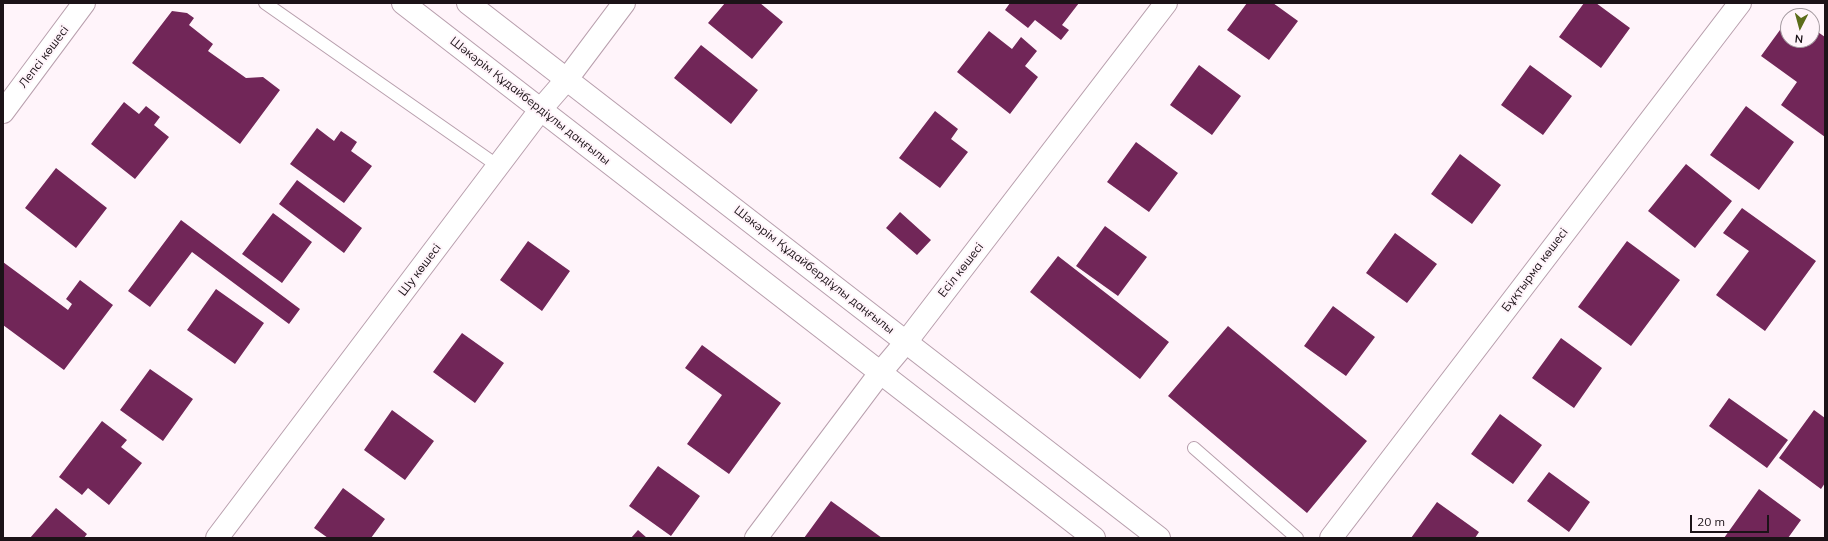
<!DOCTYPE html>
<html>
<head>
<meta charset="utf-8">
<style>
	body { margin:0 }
	#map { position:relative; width:1828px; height:541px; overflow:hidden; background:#fff4fa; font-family:Mulish,sans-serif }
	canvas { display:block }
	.frame { position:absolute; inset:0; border:4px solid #1c1318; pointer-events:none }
	.north { position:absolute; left:1780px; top:8px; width:40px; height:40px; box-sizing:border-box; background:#fff4fa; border:1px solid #a49aa0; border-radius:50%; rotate:186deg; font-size:11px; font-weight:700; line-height:16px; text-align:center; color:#1c1318 }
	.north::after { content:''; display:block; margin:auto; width:14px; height:18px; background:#5c6d1a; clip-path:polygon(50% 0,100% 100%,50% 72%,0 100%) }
	.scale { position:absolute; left:1690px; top:515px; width:79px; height:18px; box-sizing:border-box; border:2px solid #1c1318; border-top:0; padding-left:5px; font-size:12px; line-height:14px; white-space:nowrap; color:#1c1318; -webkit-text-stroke:3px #fff4fa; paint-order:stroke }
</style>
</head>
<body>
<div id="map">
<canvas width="1828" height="541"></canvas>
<div class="frame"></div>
<div class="north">N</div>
<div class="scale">20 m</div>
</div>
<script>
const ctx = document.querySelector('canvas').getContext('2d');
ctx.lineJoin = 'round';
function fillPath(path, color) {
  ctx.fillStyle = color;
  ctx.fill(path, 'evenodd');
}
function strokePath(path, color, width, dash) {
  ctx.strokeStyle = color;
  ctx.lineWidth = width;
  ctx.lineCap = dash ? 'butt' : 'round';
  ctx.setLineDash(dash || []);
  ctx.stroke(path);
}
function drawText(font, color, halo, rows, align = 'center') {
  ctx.font = font + ' Mulish,sans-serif';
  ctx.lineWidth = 4;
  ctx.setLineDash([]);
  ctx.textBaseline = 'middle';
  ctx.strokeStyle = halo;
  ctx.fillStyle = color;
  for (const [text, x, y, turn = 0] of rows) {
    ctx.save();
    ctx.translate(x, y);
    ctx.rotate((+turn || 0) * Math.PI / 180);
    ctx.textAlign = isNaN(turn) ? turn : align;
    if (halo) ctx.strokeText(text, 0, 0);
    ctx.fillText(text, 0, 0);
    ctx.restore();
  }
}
fillPath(new Path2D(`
	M725,3H760L783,22L752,59L708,23Z
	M1010,3H1079L1062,25L1069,30L1061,40L1035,20L1028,28L1005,10Z
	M1247,3H1273L1298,21L1269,60L1227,30Z
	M1584,3H1596L1630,28L1601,68L1559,37Z
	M172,11L187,13L194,18L189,25L213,44L208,51L246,78L263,77L280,90L240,144L132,63Z
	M1788,19V40H1812V28L1825,37V137L1781,105L1797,82L1761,56Z
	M989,31L1012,49L1021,37L1037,51L1025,66L1038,77L1010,114L957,72Z
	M701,45L758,90L731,124L674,78Z
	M1199,65L1241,96L1212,135L1170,105Z
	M1530,65L1572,96L1543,135L1501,105Z
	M124,102L139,114L146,106L160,117L154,125L169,137L135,179L91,144Z
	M1746,106L1794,142L1759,190L1710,155Z
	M935,111L958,129L951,139L968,152L940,188L899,158Z
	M317,128L334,141L341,131L357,142L351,151L372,166L344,203L290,164Z
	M1136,142L1178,173L1149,212L1107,182Z
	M1460,154L1501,185L1472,224L1431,194Z
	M1686,164L1732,201L1695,248L1648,211Z
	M56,168L107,208L76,248L25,208Z
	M297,180L362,228L344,253L279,204Z
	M1742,208L1816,261L1765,331L1716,295L1749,251L1723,233Z
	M900,212L931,240L917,255L886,228Z
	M273,213L312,242L282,283L242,254Z
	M181,220L300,309L289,324L192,252L150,307L128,291Z
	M1105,226L1147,257L1118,296L1076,266Z
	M1395,233L1437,264L1407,303L1366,273Z
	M528,241L570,271L542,311L500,280Z
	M1627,241L1680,280L1631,346L1578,307Z
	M1058,256L1169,342L1140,379L1030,292Z
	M3,262L68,310L72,304L66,299L80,280L113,305L64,370L3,325Z
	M216,289L264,323L235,364L187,330Z
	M1333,306L1375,337L1346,376L1304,346Z
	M1228,326L1367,441L1307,513L1168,396Z
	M462,333L504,363L475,403L433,372Z
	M1561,338L1602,368L1574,408L1532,378Z
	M702,345L781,403L729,474L687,444L722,395L685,368Z
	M150,369L193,399L163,441L120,410Z
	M1729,398L1788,440L1767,468L1709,426Z
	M392,410L434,441L405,480L364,450Z
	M1814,410L1825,418V483L1821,489L1779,458Z
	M1500,414L1542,445L1513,484L1471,454Z
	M102,421L127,440L121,447L142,463L109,505L88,488L82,495L59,477Z
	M658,466L700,496L671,536L629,506Z
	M1549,472L1590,502L1569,532L1527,501Z
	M343,488L385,519L371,538H328L314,528Z
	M1759,489L1801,520L1788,538H1724Z
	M831,501L882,538H804Z
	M1437,502L1479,532L1475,538H1411Z
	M56,508L87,534L84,538H30Z
	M638,530L647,538H631Z`), '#712658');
const lane = new Path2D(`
	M265,3L498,166
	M1194,448L1297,538`);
const street = new Path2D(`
	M3,112L84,3
	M217,538L541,109L567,79L624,3
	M756,538L880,373L906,342L1166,3
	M1331,538L1740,3`);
const secondary = new Path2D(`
	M403,3L1094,538
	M468,3L1159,538`);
strokePath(lane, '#b89fad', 14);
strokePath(street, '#b89fad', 24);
strokePath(secondary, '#b89fad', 24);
strokePath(lane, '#fff', 12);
strokePath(street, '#fff', 22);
strokePath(secondary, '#fff', 22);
drawText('12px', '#1c1318', '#fff4fa', [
	["Лепсі көшесі",44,57,-53],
	["Шәкәрім Құдайбердіұлы даңғылы",530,101,38],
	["Шу көшесі",420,270,-53],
	["Шәкәрім Құдайбердіұлы даңғылы",814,270,38],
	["Есіл көшесі",961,270,-52],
	["Бұқтырма көшесі",1535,270,-53]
]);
</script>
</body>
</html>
